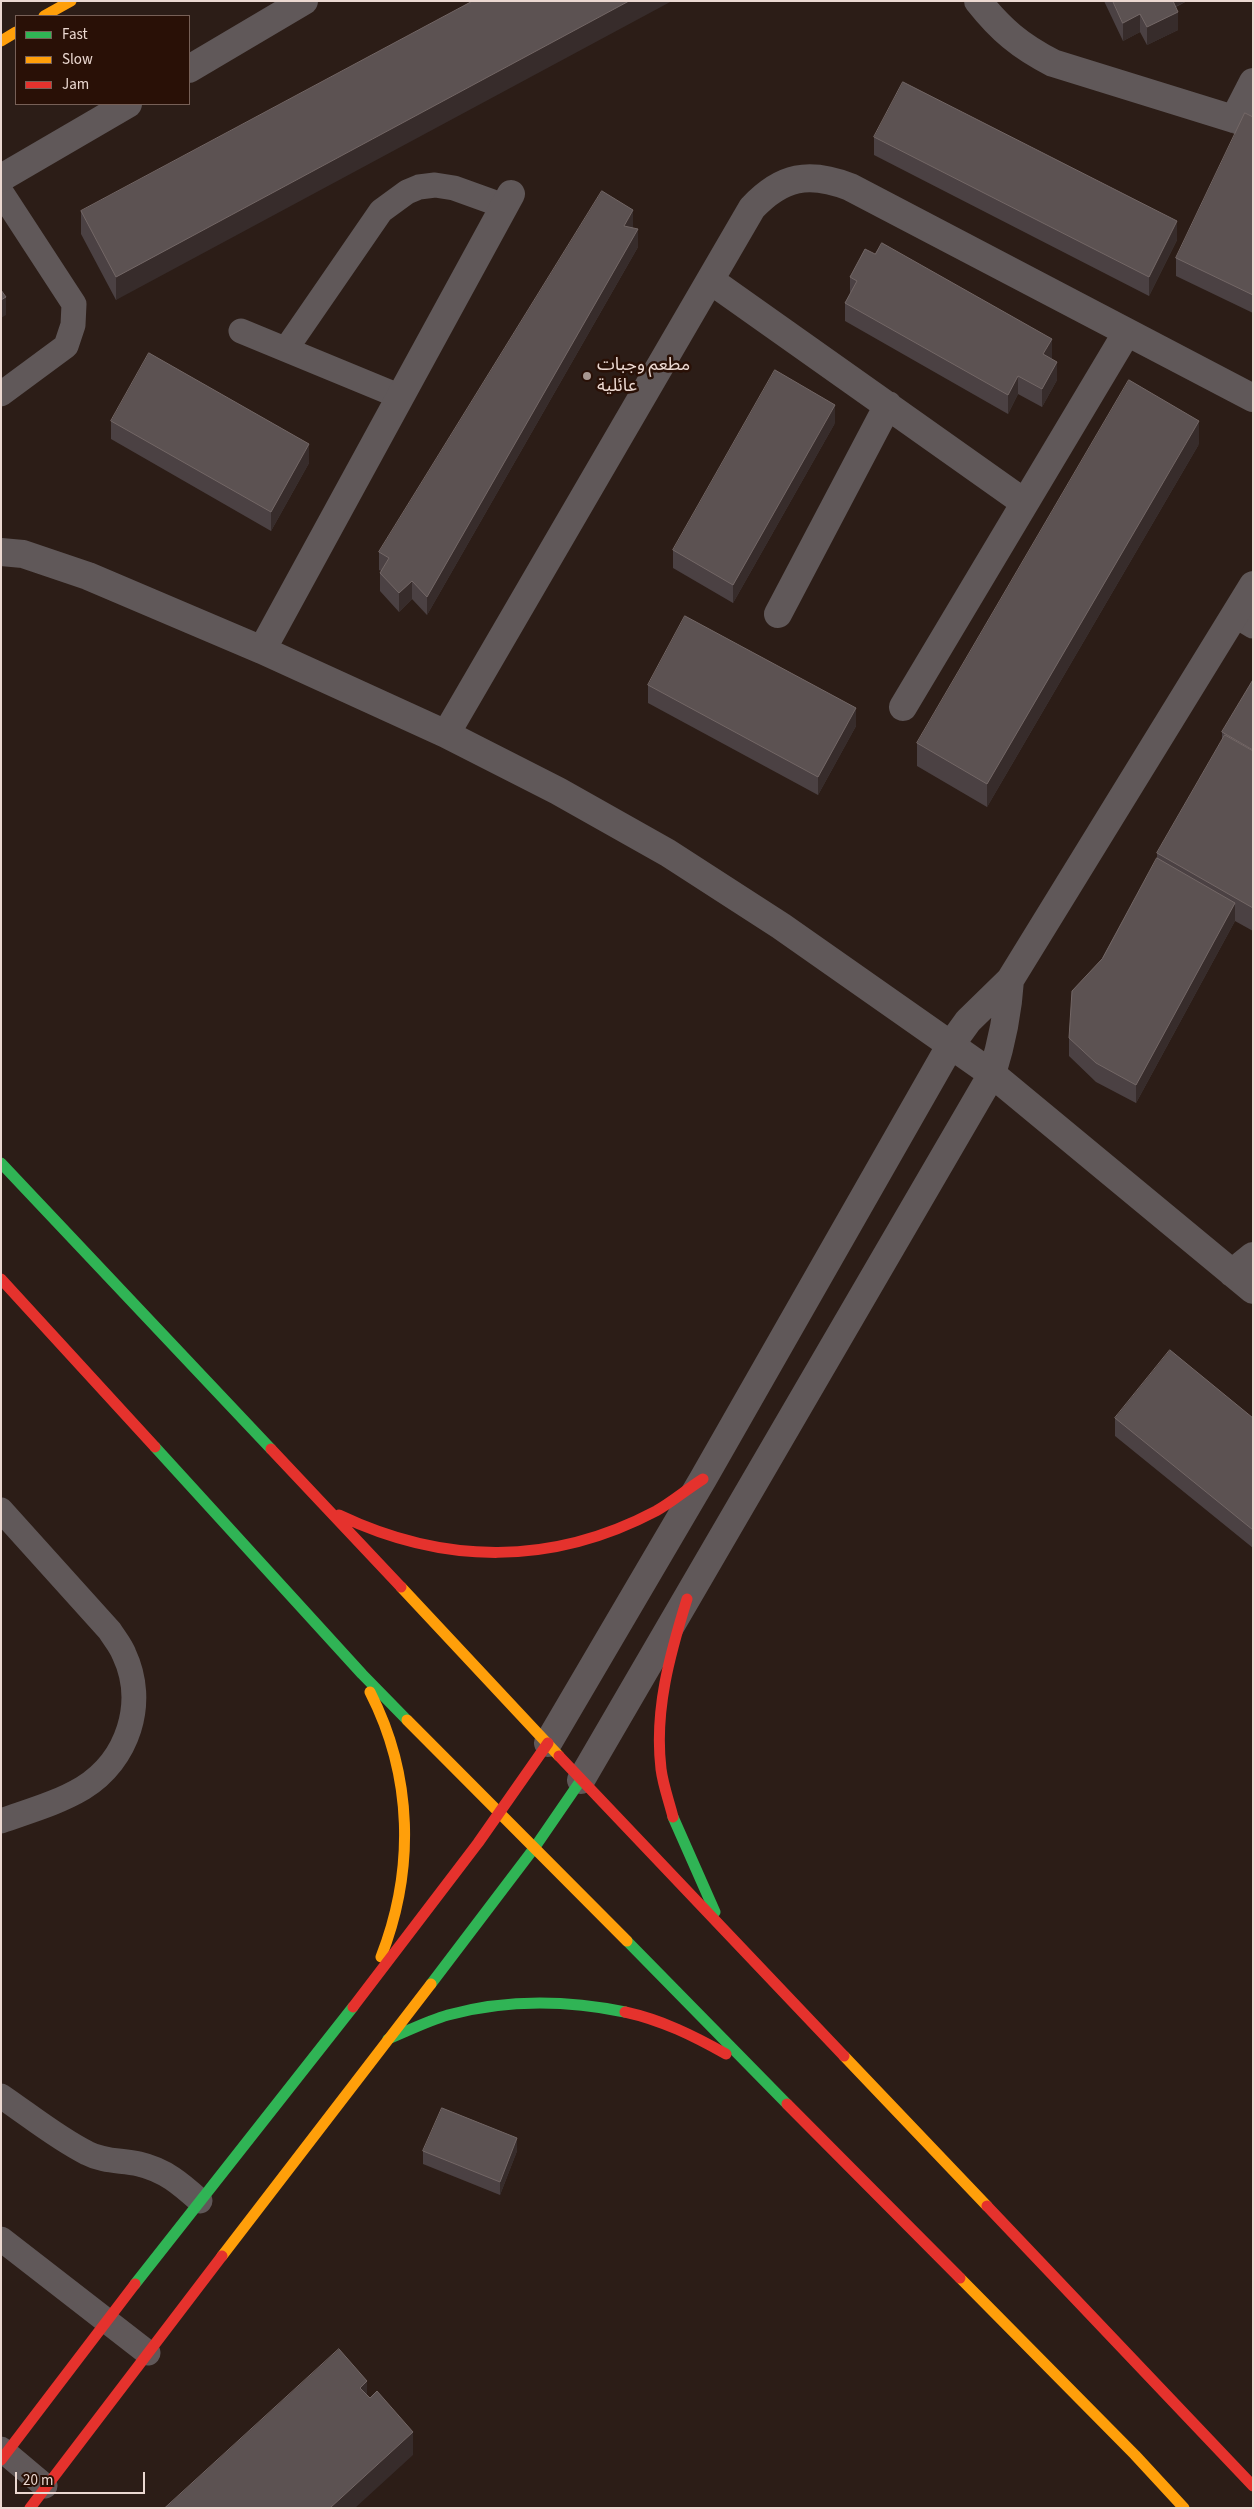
<!DOCTYPE html>
<html>
<head>
<meta charset="utf-8">
<style>
	body { margin:0 }
	#map { position:relative; width:1254px; height:2509px; overflow:hidden; background:#2c1d17; font-family:"Source Sans 3",sans-serif }
	canvas { display:block }
	.frame { position:absolute; inset:0; border:2px solid #ebd8d1; pointer-events:none }
	.legend { position:absolute; left:15px; top:15px; width:175px; height:90px; box-sizing:border-box; background:#291006; border:1px solid #776057; margin:0; padding:6px 9px; list-style:none; font-size:15px; color:#ebd8d1 }
	.legend li { display:flex; align-items:center; gap:10px; height:25px }
	.legend b { width:25px; border:1px solid #776057 }
	.scale { position:absolute; left:15px; top:2472px; width:130px; height:22px; box-sizing:border-box; border:2px solid #ebd8d1; border-top:0; padding-left:6px; font-size:15px; line-height:18px; white-space:nowrap; color:#ebd8d1; -webkit-text-stroke:4px #291006; paint-order:stroke }
</style>
</head>
<body>
<div id="map">
<canvas width="1254" height="2509"></canvas>
<div class="frame"></div>
<ul class="legend">
<li><b style="height:6px;background:#30b455"></b>Fast</li>
<li><b style="height:6px;background:#ff9f0a"></b>Slow</li>
<li><b style="height:6px;background:#e5322d"></b>Jam</li>
</ul>
<div class="scale">20 m</div>
</div>
<script>
const ctx = document.querySelector('canvas').getContext('2d');
ctx.lineJoin = 'round';
function strokePath(path, color, width, dash) {
  ctx.strokeStyle = color;
  ctx.lineWidth = width;
  ctx.lineCap = dash ? 'butt' : 'round';
  ctx.setLineDash(dash || []);
  ctx.stroke(path);
}
function fillPath(path, color) {
  ctx.fillStyle = color;
  ctx.fill(path, 'evenodd');
}
function drawText(font, color, halo, rows, align = 'center') {
  ctx.font = font + ' "Source Sans 3","Noto Sans Arabic",sans-serif';
  ctx.lineWidth = 5;
  ctx.setLineDash([]);
  ctx.textBaseline = 'middle';
  ctx.strokeStyle = halo;
  ctx.fillStyle = color;
  for (const [text, x, y, turn = 0] of rows) {
    ctx.save();
    ctx.translate(x, y);
    ctx.rotate((+turn || 0) * Math.PI / 180);
    ctx.textAlign = isNaN(turn) ? turn : align;
    if (halo) ctx.strokeText(text, 0, 0);
    ctx.fillText(text, 0, 0);
    ctx.restore();
  }
}
strokePath(new Path2D(`
	M1,192L74,304L73,325L66,346L1,394
	M241,331L401,397
	M286,349L381,211L407,192L419,187L435,185L454,188L504,206
	M1235,615L1253,626
	M1,1510L110,1631C115,1639 121,1646 124,1654C147,1703 128,1760 83,1788C58,1803 29,1811 1,1821
	M1,2096C29,2115 57,2138 87,2153C104,2162 121,2160 139,2164C165,2170 181,2184 200,2201
	M1,2239L148,2353
	M1,2449L45,2486`), '#605859', 25);
strokePath(new Path2D(`
	M978,1C1001,30 1020,46 1053,63L1253,125
	M189,69L304,1
	M1234,119L1253,82
	M1,178L128,104
	M710,280L1025,503
	M1,552L23,554L88,576L262,650L446,734L558,791L668,853L781,926L992,1074L1253,1290
	M778,614L888,405
	M262,650L511,194
	M903,707L1127,332
	M446,734L752,208C782,176 809,171 850,187L1253,398
	M1232,1273L1253,1256
	M548,1743L703,1479L950,1046L968,1021L1010,980L1253,585
	M581,1780L992,1074C1002,1042 1008,1013 1010,980`), '#605859', 28);
strokePath(new Path2D(`
	M1,1163L271,1449
	M155,1447L362,1674L407,1720
	M673,1817L715,1912
	M627,1941L787,2104
	M431,1984L535,1847L581,1780
	M388,2039C408,2031 427,2021 448,2015C507,1999 566,2000 625,2012
	M135,2284L353,2007`), '#30b455', 11);
strokePath(new Path2D(`
	M44,16L71,1
	M1,41L16,32
	M401,1587L559,1756
	M370,1692C413,1776 415,1870 381,1957
	M407,1720L627,1941
	M844,2056L987,2206
	M222,2256L431,1984
	M960,2278L1135,2455L1184,2508`), '#ff9f0a', 11);
strokePath(new Path2D(`
	M1,1279L155,1447
	M271,1449L401,1587
	M339,1515C444,1565 552,1566 656,1511C672,1502 687,1489 703,1479
	M559,1756L844,2056
	M673,1817C669,1801 663,1785 661,1769C654,1710 670,1654 687,1599
	M353,2007L478,1843L548,1743
	M625,2012C662,2020 694,2036 726,2054
	M787,2104L960,2278
	M987,2206L1253,2486
	M1,2460L135,2284
	M30,2508L222,2256`), '#e5322d', 11);
fillPath(new Path2D(`
	M473,1L116,300L81,234V211Z
	M1104,1H1187L1176,7L1178,30L1147,45L1140,32L1123,41Z
	M1253,117V313L1176,276V258Z
	M874,137L1177,240L1149,296L874,155Z
	M633,228L638,247L427,615L412,599L399,612L380,591V573L381,571L379,570V552Z
	M850,277L1052,357L1051,359L1057,380L1042,407L1018,394L1008,414L845,321V303L850,294Z
	M111,421L309,463L271,531L111,439Z
	M835,423L733,603L673,568V550Z
	M1199,444L987,807L917,766V743Z
	M1253,680V931L1235,921L1136,1103L1096,1082L1069,1056V1038L1102,959L1157,858V853L1222,740V732Z
	M648,685L856,726L818,795L648,703Z
	M1115,1418H1253V1548L1115,1436Z
	M423,2151H517L500,2195L423,2164Z`), '#4b4143');
fillPath(new Path2D(`
	M629,1H672L116,300V277Z
	M1168,1H1187L1168,10Z
	M1178,12V30L1147,45V27Z
	M1140,14V32L1123,41V23Z
	M633,210V229L624,226Z
	M1177,221V240L1149,296V277Z
	M638,229V247L427,615V597Z
	M6,297V315L1,318V300Z
	M1052,339V357L1043,372V354Z
	M1057,362V380L1042,407V389Z
	M1018,376V394L1008,414V395Z
	M835,405V423L733,603V585Z
	M1199,421V444L987,807V784Z
	M309,444V463L271,531V512Z
	M412,581V599L399,612V593Z
	M856,708V726L818,795V777Z
	M1235,903V921L1136,1103V1085Z
	M517,2138V2151L500,2195V2182Z
	M367,2381V2404L360,2388Z
	M413,2432V2455L355,2508H330Z`), '#372c2b');
const building = new Path2D(`
	M473,1H629L116,277L81,211Z
	M1113,1H1173L1178,12L1147,27L1140,14L1123,23Z
	M903,82L1177,221L1149,277L874,137Z
	M1245,113L1253,117V295L1176,258Z
	M602,191L633,210L624,226L638,229L427,597L412,581L399,593L380,573L389,558L379,552Z
	M882,243L1052,339L1043,354L1057,362L1042,389L1018,376L1008,395L845,303L857,281L850,277L865,249L875,254Z
	M1,290L6,297L1,300Z
	M149,353L309,444L271,512L111,421Z
	M775,370L835,405L733,585L673,550Z
	M1129,380L1199,421L987,784L917,743Z
	M685,616L856,708L818,777L648,685Z
	M1253,680V750L1222,732Z
	M1225,735L1253,751V908L1157,853Z
	M1157,858L1235,903L1136,1085L1096,1063L1069,1038L1072,991L1102,959Z
	M1170,1350L1253,1418V1530L1115,1418Z
	M442,2108L517,2138L500,2182L423,2151Z
	M339,2349L367,2381L360,2388L370,2398L377,2391L413,2432L330,2508H165Z`);
fillPath(building, '#5c5252');
strokePath(building, '#736766', 1);
for (const [x, y, r, color] of [
	[587,376,5,"#a89790"]
]) {
  const dot = new Path2D();
  dot.arc(x, y, r, 0, 2 * Math.PI);
  ctx.fillStyle = color;
  ctx.fill(dot);
  strokePath(dot, '#291006', 2);
}
drawText('18px', '#ebd8d1', '#291006', [
	["مطعم وجبات",597,366],
	["عائلية",597,387]
], 'left');
</script>
</body>
</html>
